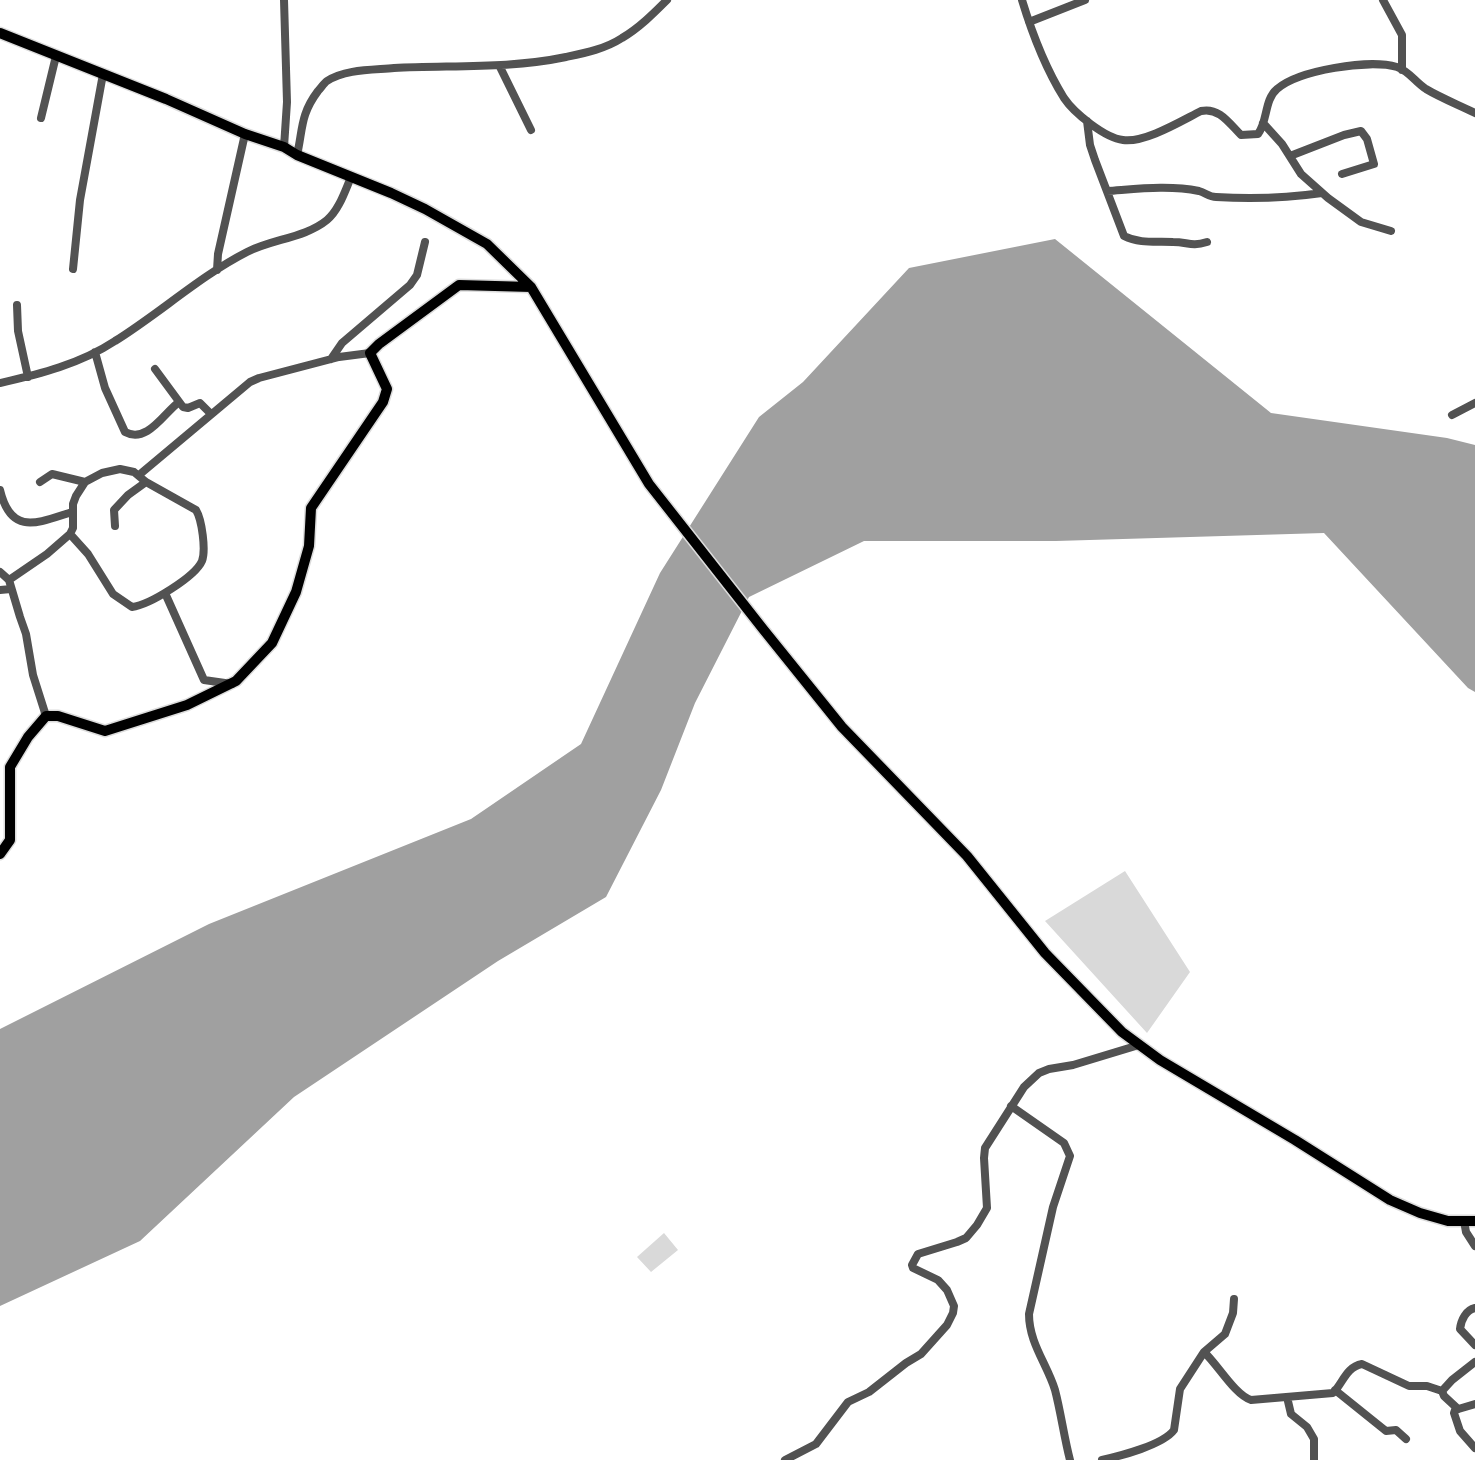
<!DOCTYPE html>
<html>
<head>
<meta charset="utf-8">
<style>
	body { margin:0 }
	canvas { display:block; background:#fff }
</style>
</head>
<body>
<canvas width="1475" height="1460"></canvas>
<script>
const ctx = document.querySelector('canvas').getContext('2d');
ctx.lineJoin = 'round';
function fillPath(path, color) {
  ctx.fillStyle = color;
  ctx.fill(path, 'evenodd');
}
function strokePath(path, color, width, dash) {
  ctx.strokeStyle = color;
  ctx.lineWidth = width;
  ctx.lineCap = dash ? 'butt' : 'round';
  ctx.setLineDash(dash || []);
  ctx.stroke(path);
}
fillPath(new Path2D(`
	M1125,871L1190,972L1147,1033L1045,921Z
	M664,1233L678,1250L651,1272L637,1257Z`), '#d9d9d9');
fillPath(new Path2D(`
	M1055,239L1271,413L1447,438L1475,445V692L1468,688L1324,533L1056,541H864L749,597L695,703L661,790L606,897L498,961L294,1097L140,1241L0,1306V1029L209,924L471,819L581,744L660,573L759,417L803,382L909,268Z`), '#a0a0a0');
const major = new Path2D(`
	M0,33L166,99L245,134L284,147L297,155L391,193L425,209L487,244L531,287L649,484L763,629L842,727L967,856L1045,953L1122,1032L1160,1060L1295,1140L1390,1200L1420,1213L1448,1221H1475
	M0,854L10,840V767L28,737L46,716H58L105,731L187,705L236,681L272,643L296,592L309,546L311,508L383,402L387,389L370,353L379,344L459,285L531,287`);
strokePath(major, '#dbdbdb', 13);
strokePath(new Path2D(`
	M284,0L287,102L284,147
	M1022,0C1032,33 1046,69 1064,98C1074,113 1105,138 1123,140C1145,143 1181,121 1201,111C1219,107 1229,123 1241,135L1258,134C1268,121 1264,100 1277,89C1299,70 1369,59 1397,67C1409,71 1415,82 1426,89C1441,98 1459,105 1475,113
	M1383,0L1402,35V70
	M1029,22L1085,0
	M500,67L531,130
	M41,118L56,56
	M1087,121L1090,145L1095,160L1124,236C1140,244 1156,241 1173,242C1188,242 1191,247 1207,242
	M1263,123L1282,144L1301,174L1328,198L1361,222L1391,231
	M297,155C303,129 300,115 318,91C321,88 324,83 327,81C345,69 373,70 394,68C451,65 509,69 566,57C585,53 605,49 622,38C639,28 653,14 667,0
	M1290,156L1344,135L1361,131L1367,139L1374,164L1342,174
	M1107,191C1137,189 1169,185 1199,191C1206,193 1209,197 1216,197C1251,199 1287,198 1322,193
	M73,269L80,200L103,74
	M217,270L218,254L245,134
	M17,305L18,331L28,377
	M95,352L105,388L125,432C147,444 164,413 179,402
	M331,359L342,343L410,285L417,275L425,242
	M155,369L183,407L188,408L200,403L211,414
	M0,383C40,374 80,364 115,341C160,313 200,276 247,252C272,239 305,238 327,220C339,210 345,191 351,177
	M1452,415L1475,403
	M139,475L250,382L259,378L339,357L370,353
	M40,482L52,474L85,482
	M0,490C11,536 37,523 72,512
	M115,526L114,510L128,495L146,482
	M0,572L9,580L20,617L26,634L33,675L46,716
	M9,580L47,554L70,534L73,528V504L76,496L85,482L102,473L120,469L134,472L146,482L196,510C202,520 206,550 202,561C195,577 149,605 132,607L113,594L88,554L70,534
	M0,590L11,589
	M165,593L204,680L232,684
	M1011,1106L1064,1143L1070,1156L1053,1207L1029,1314C1029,1343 1047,1364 1055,1390C1061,1413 1064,1437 1070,1460
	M1464,1221L1466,1232L1475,1246
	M1475,1308C1466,1310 1461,1320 1460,1329L1475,1345
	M1204,1352C1218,1365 1235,1395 1251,1400L1333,1393C1343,1383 1346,1367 1362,1364L1409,1386H1427L1442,1391
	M1335,1390L1386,1431L1396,1430L1406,1439
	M1287,1397L1291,1414L1307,1427L1314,1439V1460
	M1475,1404L1455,1410L1454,1413L1460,1431L1475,1448
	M1458,1409L1444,1396L1442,1391L1452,1380L1475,1362
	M785,1460L816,1444L848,1402L869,1392L906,1363L921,1354L947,1325L953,1313L954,1306L947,1290L938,1280L913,1268L912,1265L918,1254L957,1242L966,1238L977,1225L987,1208L984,1158L985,1148L1024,1087L1039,1073L1049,1069L1073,1065L1139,1045
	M1102,1460C1120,1456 1163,1445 1174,1430L1180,1389L1204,1352L1225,1334L1233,1313L1234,1299`), '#525252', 8);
strokePath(major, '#000', 10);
</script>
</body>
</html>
